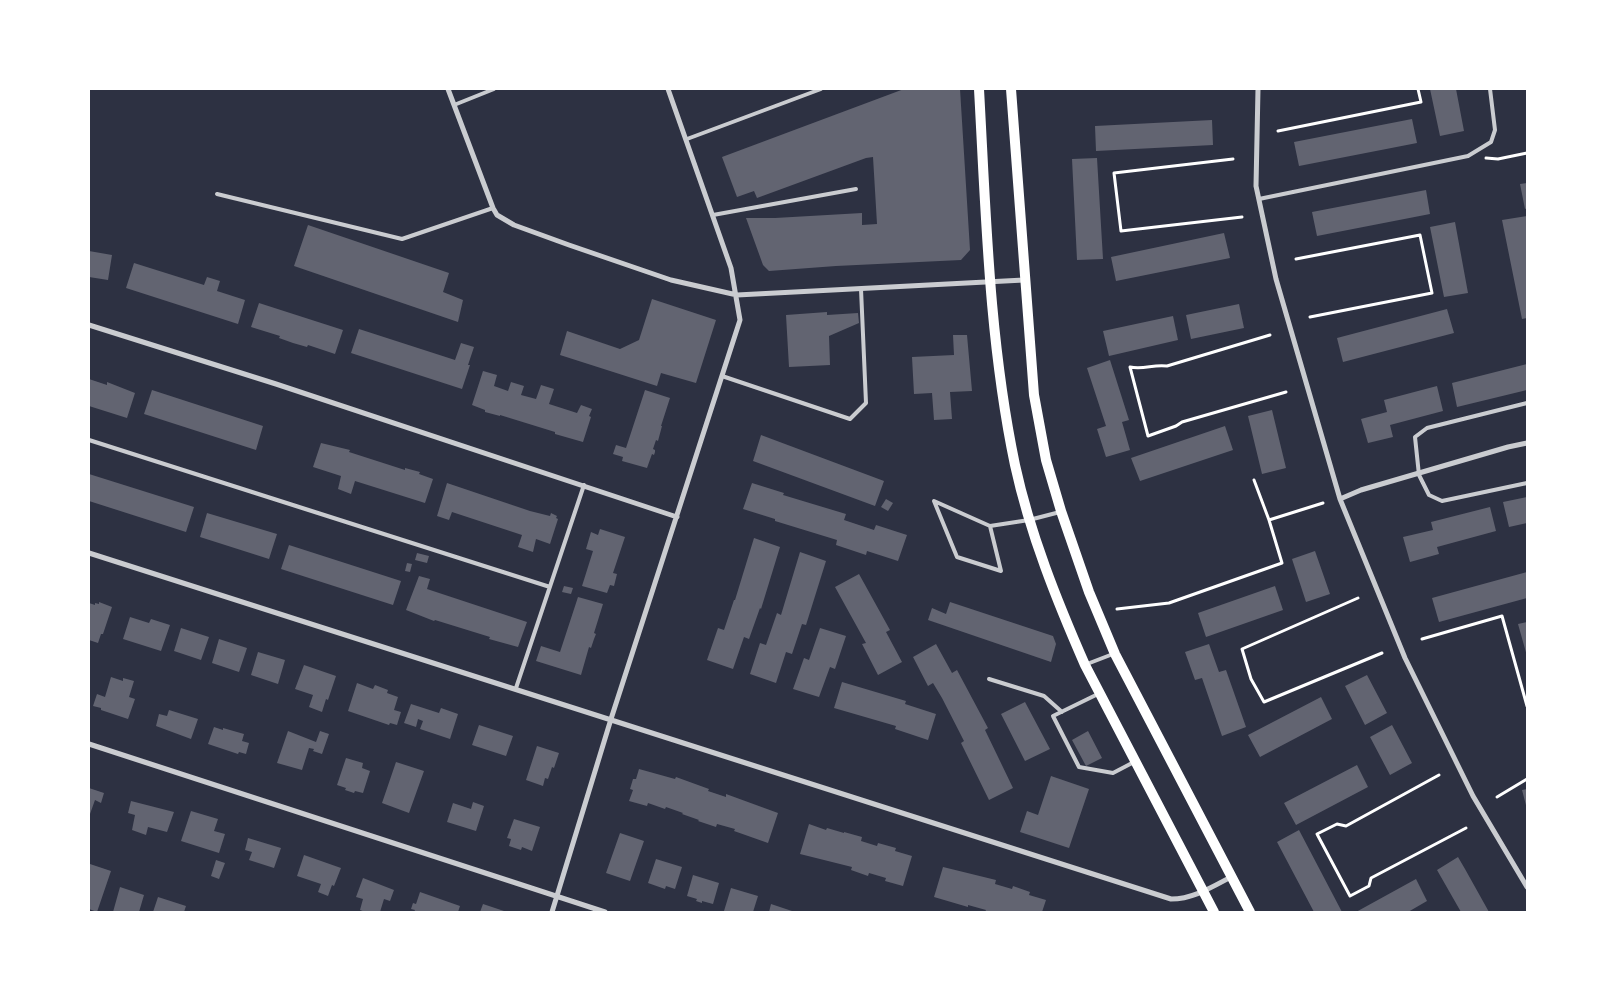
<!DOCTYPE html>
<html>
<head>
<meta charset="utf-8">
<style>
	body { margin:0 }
	#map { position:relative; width:1616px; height:1001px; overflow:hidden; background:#2d3142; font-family:"Space Grotesk",sans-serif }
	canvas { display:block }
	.frame { position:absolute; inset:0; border:90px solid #fff; pointer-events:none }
</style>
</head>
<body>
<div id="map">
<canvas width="1616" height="1001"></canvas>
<div class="frame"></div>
</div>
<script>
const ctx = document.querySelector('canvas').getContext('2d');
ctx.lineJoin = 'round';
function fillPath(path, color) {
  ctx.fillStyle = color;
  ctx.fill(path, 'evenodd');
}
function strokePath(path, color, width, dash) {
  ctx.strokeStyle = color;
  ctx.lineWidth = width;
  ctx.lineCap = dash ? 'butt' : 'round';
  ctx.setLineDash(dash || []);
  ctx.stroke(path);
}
fillPath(new Path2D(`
	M904,89H960L970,250L961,260L836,266L769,271L763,265L746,218H775L862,213V225L877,224L873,157L866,158L757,198L754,191L737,197L722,157Z
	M1430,89H1456L1464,131L1440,136Z
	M1412,119L1417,143L1299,166L1294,142Z
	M1212,120L1213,145L1096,151L1095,126Z
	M1097,158L1103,259L1077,260L1072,159Z
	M1527,183V208L1525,209L1520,184Z
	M1426,190L1430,214L1317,236L1312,212Z
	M1527,216V318L1522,319L1502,220Z
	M1455,222L1468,293L1444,297L1430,227Z
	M308,225L449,273L443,292L463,300L458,322L294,266Z
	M1224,233L1230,258L1116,281L1111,257Z
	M89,251L112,255L108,280L89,277Z
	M134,263L204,285L207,277L220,281L217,291L245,300L238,324L126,288Z
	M652,299L716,320L696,383L661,373L657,386L560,355L567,331L620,349L639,340Z
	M259,303L343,330L335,354L308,345L307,347L293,343L279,338L280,336L251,327Z
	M1239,304L1244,328L1191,339L1186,315Z
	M1447,309L1454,333L1343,362L1337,338Z
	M827,312V315L858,313L859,323L829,336L830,365L789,367L786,315Z
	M1173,316L1178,340L1109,356L1103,331Z
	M359,329L455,360L461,343L474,347L468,365H470L462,389L351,353Z
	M953,335H967L972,391L950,392L952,419L934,420L932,393L914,394L912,357L954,355Z
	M1110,360L1129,420L1122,422L1130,450L1106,457L1097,429L1106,426L1087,368Z
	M1527,364V390L1457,407L1452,383Z
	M483,371L497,375L494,386L508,391L511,382L524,386L521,395L536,399L541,385L554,389L549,404L577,413L581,405L592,409L589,416L591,417L583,442L555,434V432L500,415V416L485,412V410L472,405Z
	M89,379L107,385V382L135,393L127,418L89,406Z
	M1437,386L1443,411L1390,425L1393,437L1368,443L1361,419L1387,412L1384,400Z
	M152,390L263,426L256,450L144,414Z
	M645,390L670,398L661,426H662L658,441L656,440L653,449L655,450V452L654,455L652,454L647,468L622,461L623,457L613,454L616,445L626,448Z
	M1272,410L1286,468L1262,474L1248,416Z
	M1225,426L1233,450L1140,481L1131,458Z
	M761,435L884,481L875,506L753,461Z
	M321,443L350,450L349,452L405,470V468L420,472L419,474L433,479L425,503L355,481L351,494L338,489L341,476L313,467Z
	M89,474L194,507L186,532L89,501Z
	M447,483L530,511L550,516L551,513L557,516L556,518L558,519L550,544L536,539L533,552L518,547L522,535L452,512L449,520L437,516Z
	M752,483L784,493L783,495L846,514L844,520L874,530L876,525L907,535L898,561L867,551L866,555L836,545L837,540L775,521V519L743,509Z
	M1527,497V523L1509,527L1503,502Z
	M886,499L893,503L888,511L881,507Z
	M1490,507L1496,531L1437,547L1439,554L1410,562L1403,537L1433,530L1431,522Z
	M207,513L277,534L269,559L200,537Z
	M600,529L625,537L613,573L617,574L614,586L610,585L607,593L582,586L593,551L586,549L591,532L598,535Z
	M754,538L780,547L761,609L760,608L749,639L744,637L733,669L707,660L718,628L724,630L734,600H735Z
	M289,545L401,581L393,605L281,569Z
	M1315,551L1330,594L1306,602L1292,559Z
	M800,552L826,561L806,625L802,624L792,654L786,652L776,683L750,674L760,643L766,645L777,613L781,615Z
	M417,553L429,556L427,563L415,560Z
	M407,563L412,564L410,572L405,571Z
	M1527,572V598L1439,622L1432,598Z
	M859,574L890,630L886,632L902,662L878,675L862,644L866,643L835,587Z
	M419,576L430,579L427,589L527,622L518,647L489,639L490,637L435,620L434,621L406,610Z
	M564,586L573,588L571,594L562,592Z
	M1275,586L1283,610L1206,637L1198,613Z
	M578,597L603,604L594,633L596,634L594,639L591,648L589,647L581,675L536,661L541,646L560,652Z
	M99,602L112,607L103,634H101L98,643L89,640V603L95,605V603L99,604Z
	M950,602L1053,636L1056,644L1051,662L928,620L932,608L946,614Z
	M130,617L149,623L151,619L170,625L161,651L123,639Z
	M1527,622V656L1518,624Z
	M181,628L209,637L201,660L174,651Z
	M820,628L846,636L835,669L830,667L819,697L793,689L804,658L809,660Z
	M219,639L247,648L239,672L212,663Z
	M936,644L952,673L957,670L988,728L985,730L1013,788L989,800L961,743L964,741L942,698L933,683L928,686L913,657Z
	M1209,644L1219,672L1226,670L1246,727L1222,736L1202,678L1195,680L1185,652Z
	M258,652L285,660L278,684L251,675Z
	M304,665L336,676L328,700L326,699L322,712L309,707L313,695L295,689Z
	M1367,675L1387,713L1365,725L1345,686Z
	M111,677L123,681V678L134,681L129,697L135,699L128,719L101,710V708L93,706L97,694L105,697Z
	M842,682L906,701L905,704L936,714L928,740L895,729L896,726L834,708Z
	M357,683L373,689L375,685L388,690L387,693L398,697L394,710L401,712L397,725L390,723L389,725L348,711Z
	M1321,697L1332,719L1260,757L1248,735Z
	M1025,702L1050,749L1025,761L1001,714Z
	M411,704L439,713L441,708L458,714L450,739L420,729L423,721L418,719L416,727L404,723Z
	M169,710L198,719L191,739L156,726L159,714L167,716Z
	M479,725L513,736L506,756L472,745Z
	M1392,725L1412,763L1390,775L1370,737Z
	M214,727L223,730V728L244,734L242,741L249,743L246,754L239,752L238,754L208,744Z
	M288,731L316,742L320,731L329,734L322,754L313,751L314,749L309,748L302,770L277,763Z
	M1088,731L1102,758L1086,766L1072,740Z
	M537,746L559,753L554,768L552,767L548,779L545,778L543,786L526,780Z
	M346,758L363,763L362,768L370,771L363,793L355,791L354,793L345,790L346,788L337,785Z
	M396,762L424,771L409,813L382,803Z
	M1357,765L1368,787L1296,825L1284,803Z
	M639,769L675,779L676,777L709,789L708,791L726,797V794L778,813L768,843L734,831L735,829L717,824L716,827L698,821L699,820L682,814L683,813L666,807L665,809L648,803L647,806L629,801L633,790L630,789L633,779H636Z
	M1051,776L1089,789L1069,848L1020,832L1027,811L1038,815Z
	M89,788L104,793L101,803L95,800L90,814L89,813Z
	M1527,789V809L1522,790Z
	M131,801L174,812L167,832L148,827L146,835L132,830L135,815L128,813Z
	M473,802L484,806L476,831L447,822L453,803L471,809Z
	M191,811L218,819L214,831L225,834L219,853L181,841Z
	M514,819L540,827L532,851L522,847L521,850L509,846L511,839L507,838Z
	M809,824L826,830L827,828L844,833V832L862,837L861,841L877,846L878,843L896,848L895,851L912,856L903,886L885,881L886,878L869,873L868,876L851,870L852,867L800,854Z
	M1299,830L1342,912H1314L1277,842Z
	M620,833L644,841L630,881L606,873Z
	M248,838L281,848L274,868L249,860L252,852L245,850Z
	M304,855L341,868L334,886L332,885L328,896L318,892L321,884L297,876Z
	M1458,857L1465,869L1489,912H1461L1437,870Z
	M656,859L682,867L675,889L666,886L665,889L648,883Z
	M216,860L225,863L219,879L211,876Z
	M90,864L111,871L97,912L89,909Z
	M943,867L996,880L995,884L1012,889L1013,886L1030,892L1029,895L1046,900L1042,912H985L986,910L968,905V907L934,897Z
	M693,875L719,883L713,904L702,901V903L696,901L697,899L687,896Z
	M363,878L394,890L390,901L384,899L380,912H365L360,910L363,899L356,897Z
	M1416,879L1427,901L1408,912H1356Z
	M120,887L144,895L139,912H113Z
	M731,888L758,896L753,912L724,911Z
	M420,892L460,906L458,912H414L415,910L411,909L413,903L416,904Z
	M158,897L186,906L184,912H153Z
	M483,904L507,912H480Z
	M771,904L795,912H769Z`), '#626471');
strokePath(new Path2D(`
	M1278,131L1421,102L1418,89
	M1486,158L1498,159L1527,153
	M1233,159L1114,173L1121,231L1242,217
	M1296,259L1420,235L1432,293L1310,317
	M1270,335L1167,366C1153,364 1144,370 1130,367L1148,436L1176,426L1182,422L1286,392
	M1254,480L1269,520
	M1358,598L1242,649L1251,679L1264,702L1382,653
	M1117,609L1169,603L1282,563L1269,520L1323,503
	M1422,639L1502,616L1527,706
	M1439,775L1346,826L1337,824L1317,834L1350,896L1369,886L1371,878L1466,828
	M1497,797L1527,779`), '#fff', 3);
strokePath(new Path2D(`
	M454,105L494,89
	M687,139L821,89
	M217,194L402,239L493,208
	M1259,199L1468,156L1491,142L1495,130L1490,89
	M713,215L856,189
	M722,376L850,419L866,403L861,289
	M1527,403L1427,428L1415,437L1419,475L1429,495L1442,501L1527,483
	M89,440L550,587
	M990,526L934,501L957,557L1001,571L990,526L1029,520L1060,512
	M1087,664L1113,654
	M989,679L1044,696L1062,712
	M516,688L584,485
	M1098,694L1053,716L1079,767L1113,773L1134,762`), '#caccd0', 4);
strokePath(new Path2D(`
	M448,89L493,208L497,215L514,225L569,245L671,280L737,295L1024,280
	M1258,89L1256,186L1276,279L1340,499L1405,658L1473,796L1527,887
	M89,325L276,384L677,517
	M1340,499L1361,490L1508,447L1527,443
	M89,553L1171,899C1193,899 1212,887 1231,877
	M89,744L605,912
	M552,912L611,719L740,320L731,268L668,89`), '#caccd0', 5);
strokePath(new Path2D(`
	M979,89C986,215 989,341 1015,465C1030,534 1057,601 1085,665L1214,912
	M1011,89L1034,395L1046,460L1061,511L1089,592L1115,654L1250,912`), '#fff', 10);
</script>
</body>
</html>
